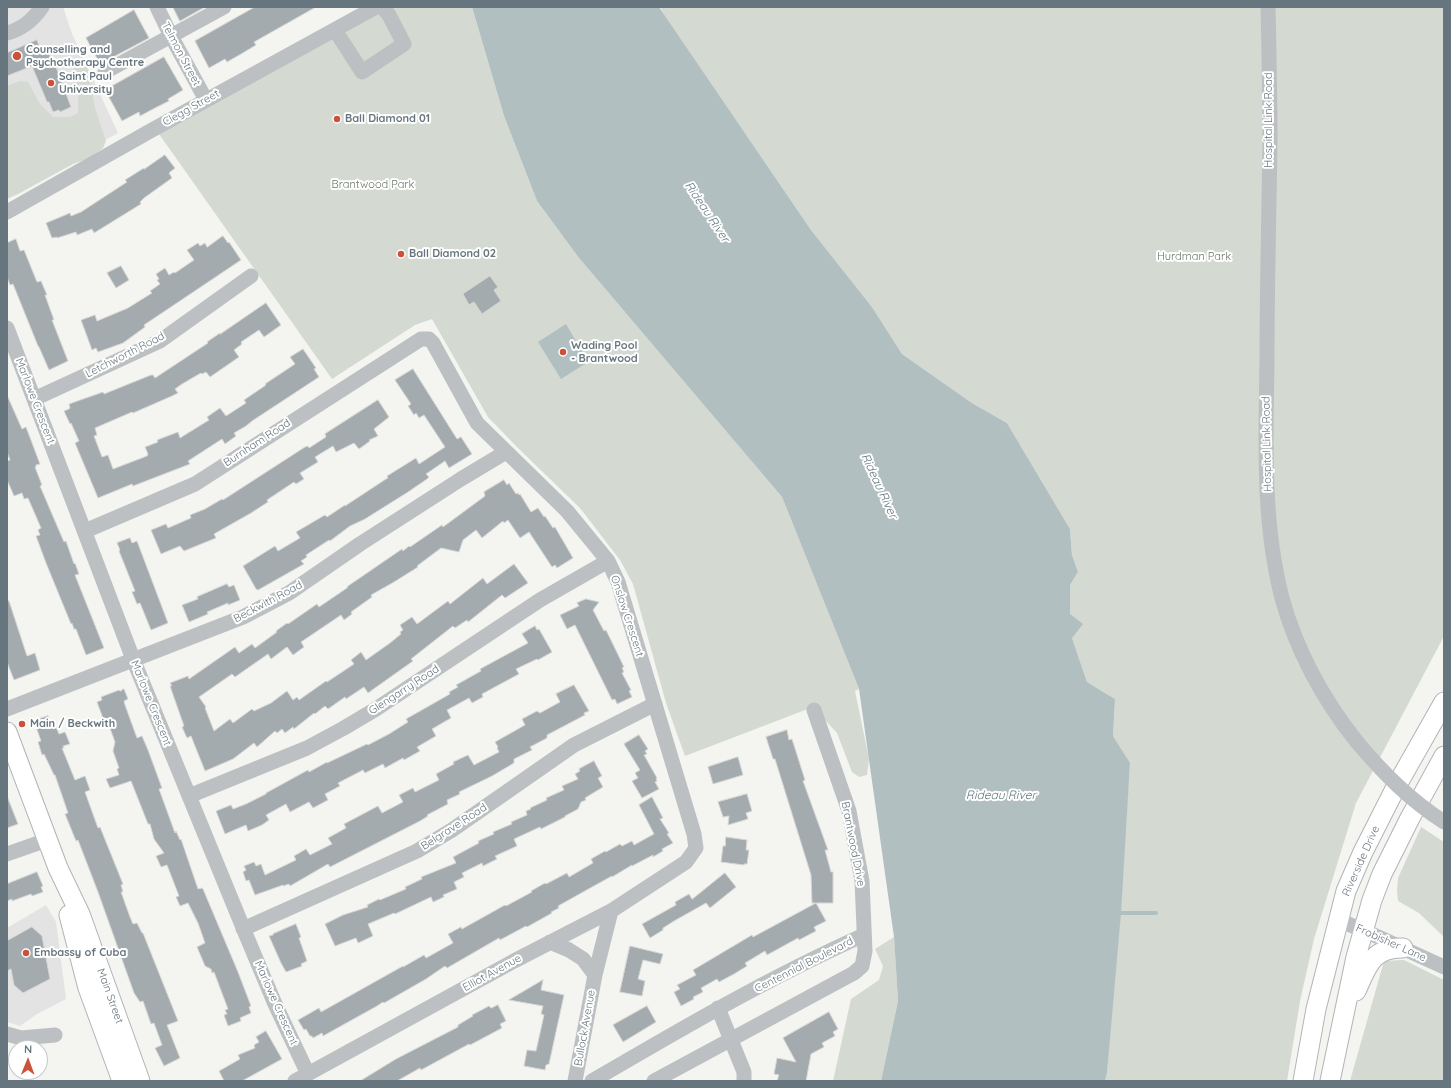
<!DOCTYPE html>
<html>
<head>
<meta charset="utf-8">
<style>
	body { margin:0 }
	#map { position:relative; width:1451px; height:1088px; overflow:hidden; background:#f4f4f1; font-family:Quicksand,sans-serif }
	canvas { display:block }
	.frame { position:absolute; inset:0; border:8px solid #67767e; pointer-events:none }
	.north { position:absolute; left:8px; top:1040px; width:40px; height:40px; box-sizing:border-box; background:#fff; border:1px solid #c2c8cb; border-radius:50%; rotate:1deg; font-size:11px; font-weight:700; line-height:16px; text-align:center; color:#67767e }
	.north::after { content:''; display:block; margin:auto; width:14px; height:18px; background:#cb523a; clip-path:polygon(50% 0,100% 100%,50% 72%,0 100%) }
</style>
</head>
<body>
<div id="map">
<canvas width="1451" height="1088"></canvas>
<div class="frame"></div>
<div class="north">N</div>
</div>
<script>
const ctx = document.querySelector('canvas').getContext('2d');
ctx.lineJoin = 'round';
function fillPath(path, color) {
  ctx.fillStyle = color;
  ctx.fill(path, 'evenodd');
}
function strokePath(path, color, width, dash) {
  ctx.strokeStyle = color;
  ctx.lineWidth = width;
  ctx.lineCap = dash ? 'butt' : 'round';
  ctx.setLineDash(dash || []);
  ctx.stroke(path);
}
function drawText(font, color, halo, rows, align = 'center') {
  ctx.font = font + ' Quicksand,sans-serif';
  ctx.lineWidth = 4;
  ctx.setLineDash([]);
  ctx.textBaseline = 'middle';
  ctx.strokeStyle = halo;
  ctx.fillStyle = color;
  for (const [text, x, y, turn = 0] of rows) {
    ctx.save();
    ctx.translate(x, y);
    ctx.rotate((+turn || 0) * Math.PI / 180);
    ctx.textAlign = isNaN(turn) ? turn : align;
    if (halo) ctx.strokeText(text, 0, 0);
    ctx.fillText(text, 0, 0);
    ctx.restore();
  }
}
fillPath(new Path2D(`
	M7,7H63L72,34L118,133L7,193Z
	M46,905L56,922L66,999L37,1014L20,1026L7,1022V928Z`), '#e2e3e2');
fillPath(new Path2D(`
	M387,7H472L504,116L537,201L579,258L782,497L859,689L855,691L869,759L867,775L859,777L852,772L837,733L813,707L685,756L666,703L633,584L620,560L580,508L518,448L488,417L432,319L415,325L332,379L159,134Z
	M660,7H1444V636L1356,803L1314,939L1300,1001L1287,1081H1105L1107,1073L1130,764L1113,736L1115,699L1087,682L1072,638L1069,614L1070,585L1078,572L1072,555L1070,529L1007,423L972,403L902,354L872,307L811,230L665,16Z
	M81,59L87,66L95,108L106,141L103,148L90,158L73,164L18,194L7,199V86L20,81L28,82L40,104L53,117H70L78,113V87L73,72L74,64Z
	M1421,827L1444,842V937L1419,913L1398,901L1397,891L1398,878Z
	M894,937L898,1001L881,1081H833L851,999L879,980L883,966L875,949Z
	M1404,960L1444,980V1081H1350L1384,961Z`), '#d4d9d1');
fillPath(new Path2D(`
	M472,7H659L811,230L872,307L902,354L972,403L1007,423L1070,529L1072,555L1078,572L1070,585V614L1083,624L1072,638L1087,682L1115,699L1113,736L1130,763L1121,913L1107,1073L1105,1081H881L898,1001L894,937L859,689L782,497L579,258L537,201L504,116Z
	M566,324L588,362L561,379L538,342Z`), '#b2bfc1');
strokePath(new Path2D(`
	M1121,913H1156`), '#b2bfc1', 4);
const building = new Path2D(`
	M173,7H205L180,21Z
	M255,7H316L254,42L256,45L241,54L227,62L225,59L209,68L195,41Z
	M134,10L149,38L100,64L86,38Z
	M37,40L42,55L49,52L51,60L53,59L71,107L60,112L59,110L53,112L49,102H47L32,66L7,76V53Z
	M164,57L183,90L168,99L169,101L155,108L140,116L139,112L122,121L105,90Z
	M165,155L175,168L169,173L172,178L144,198L140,202L141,204L94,233L92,229L77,235L76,232L57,238V237L52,238L46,223L70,213L71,216L81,212L127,182L125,180L144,168V169Z
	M223,236L228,243L229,242L241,260L144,325L145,327L123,343L98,352L96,348L92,350L81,320L95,315L97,321L128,308L152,293L150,291L160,284L157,280L159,279L156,274L165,268L169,275L174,272L175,273L194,260L187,250L198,243L200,246L205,243L207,247Z
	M16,239L20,251L24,250L37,282L41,281L47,295H45L54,320H52L68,361L49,370L39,347L38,346L13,284L10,285L7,277V243Z
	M121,266L129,280L116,288L107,273Z
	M490,276L498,287L494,290L501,301L482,314L474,302L469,305L463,294Z
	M266,303L281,325L264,337L259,330L241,342L242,344L234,350L239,357L210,377L206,372L202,374L201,373L182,384L175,389L178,393L172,396L133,413L132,412L95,428L97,435L94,436L102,457L108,455L113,469L147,456L148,454L145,447L158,442L157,440L178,432L180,438L209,420L207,417L220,408L226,416L246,403L244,400L266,385L265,384L295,364L290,357L303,349L316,368L314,369L319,377L252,421L246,426L234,433L236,436L225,444L222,439L188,461L190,464L133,486L132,484L98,498L75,443L79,441L71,423L70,424L64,411L69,409L70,408L69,404L103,392L104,394L151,375H153L155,378L208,343L207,342L220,333V334Z
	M413,369L457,439L461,437L472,454L449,468L445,461L426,474L429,477L427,479L408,492L365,519L350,526L330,541L329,540L306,555L307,557L301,561L304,564L258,590L256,589L243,566L275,546L278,551L300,538L296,532L325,515L327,517L345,505V506L386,479L388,478L387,476L416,458L419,464L445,447L424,415L419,418L416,413L414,415L408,406L411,404L395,380Z
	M7,395L22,429L26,427L40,464L36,465V467H35L42,485L40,486L64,542L66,541L74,564L75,563L79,574L75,575L104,648L86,655L76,629H74L72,623L71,624L46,563L36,536L40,535L38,530L41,528L28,498L24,499L22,493L14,496L7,480V461L10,460L7,452Z
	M378,400L389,417L374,429L378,436L369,440L370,441L359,449L354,443L336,452L333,446L315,457L318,462L300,473L304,479L296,484L294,482L267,500L268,502L251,513L214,534L216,538L184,551L180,546L161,554L151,530L166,524L168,528L191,518L190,515L205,509L222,499L223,500L305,447L308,446L309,448L326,437L325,434Z
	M504,480L507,485L509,483L516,494L518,493L519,495L520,494L531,512L538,508L544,517L545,516L553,528L555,527L573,558L557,568L555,565L552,567L529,532L520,538L508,520L504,523L503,521L482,538L476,530L463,540L459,552L441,548L417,566L418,567L394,582L371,595L372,597L351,612L352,614L344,620L341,615L301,642L304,647L293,655L287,647L271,659L268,654L235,677L232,674L199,697L206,707L205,708L214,731L230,719L233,723L252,709L254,711L271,703L287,691L293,700L297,697L299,700L326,681L327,682L354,664L351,660L361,652L366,660L390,643L401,634L400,632L403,630L400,625L412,617L417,624L448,601L450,604L483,578L487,584L514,564L528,583L505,598L502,595L468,622L467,620L455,628L453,626L411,659L413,661L368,693L364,687L346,699L345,697L328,709L325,706L315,714L314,713L294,729L293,727L285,733L282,729L277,733L275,731L257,747L254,743L233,759L205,771L191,736L187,738L182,727L184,726L170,686H172L170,683L188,676L189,679L235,647L239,653L252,644L255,648L277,632L276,631L287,623L288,624L317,604L319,607L347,588L348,586L402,549L403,551L409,546L410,547L442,525L443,527L485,496L484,492Z
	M130,538L132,543L137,541L168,623L151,630L140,603L137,604L132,592L135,591L119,551L120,550L117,543Z
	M227,584L229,587L234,585L240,600L228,605V603L207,612L208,614L189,622L182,605L198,599L197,597Z
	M586,599L599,602L593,610L604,631L606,630L624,667L622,668L624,672L622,673L631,690L629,691L632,697L617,704L615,699L612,700L575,625L567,629L560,615L579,606L577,603Z
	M9,601L27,656L35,653L40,670L14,680L7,662V602Z
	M535,626L537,630L539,629L552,652L538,660L537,659L516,669L519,674L482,694L483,697L472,703L469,698L447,710L451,718L432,729L436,736L417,747L420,751L404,760L403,758L385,768L383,764L365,773L363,770L338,783L340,786L325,794L328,800L313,808L309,802L290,812L286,804L266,815L269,820L262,825L248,831L246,825L225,834L216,811L231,805L233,809L246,804L266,794V793L308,770L309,772L327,762V763L367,744L368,745L389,734L408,722L406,719L450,694L449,692L458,687L456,685L481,671L480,669L528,643L522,634Z
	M574,685L589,711L584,713L585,715L547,735V738L530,747L532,750L514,759V763L492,776L459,792L460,794L447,800L448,804L427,815L428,816L420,821L330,867L328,864L290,886L289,884L283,886V885L255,895L249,880L246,881L243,872L246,870L244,866L254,862L256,866L261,864L265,875L296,860L294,856L306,849L310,855L332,844L328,838L346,828L344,824L378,806L382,813L403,802L399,795L413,788L415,792L439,780L436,774L454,764L453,762L468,755L474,765L499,752L497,748L498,747L495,742L525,725L522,719L537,711L540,713L560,702L556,694Z
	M124,689L128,699L124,701L125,705L137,738L142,736L148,750L162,788L159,789L175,833L176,831L180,840L181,839L198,889L202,888L203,889L238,972L251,1006L249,1007L251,1013L240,1018L241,1021L228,1026L224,1015L227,1014L225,1010L228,1009L214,972L212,973L211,969L205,966L197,947L205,943L198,923L188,903L180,906L176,897L179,896L167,865L161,867L156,856L164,853L154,839L150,824H148L131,781L110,788L106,779L119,775L117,769L119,768L113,751L115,742L107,720L104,721L97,702L102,700L101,697L119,690L120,691Z
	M48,716L50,720L53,719L59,734L65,732L70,744L63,746L64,748H62L75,780L85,776L90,790L85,792L98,828L100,827L123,884L121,885L123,892H121L130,917L133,924L137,923L142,933H143L178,1021L167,1025L180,1058L164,1066L155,1048L162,1045L154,1023L151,1024L143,1001L140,1002L134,993L98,892L78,840L76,841L65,814L68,813L55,775H54L44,754L42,755L38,742L41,741L35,724L40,722L39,719Z
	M787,730L789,740L792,739L805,780L803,781L828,850H825L831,872H833V903H816L826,921L814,927L816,931L799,940L798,938L767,955L765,951L745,963L747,966L734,974L719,982L717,979L701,988L703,992L693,997L694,999L681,1006L674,992L680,989L677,985L696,975L693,970L752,935L753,937L816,903H812L811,875L775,759H773L766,737Z
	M639,735L648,749L645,751L647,754L644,755L657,778H656L657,781L655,782L659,789L642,798L632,781L638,778L635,773L640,770L624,744Z
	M738,757L743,775L713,784L708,767Z
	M594,761L602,776L598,778L603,787L585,798L586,800L581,802L578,809L565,816V817L541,829L540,827L514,839L517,846L495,856L497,859L483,866L482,863L462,873L464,877L454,882L457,889L443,895L444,897L433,902L431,897L395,914L394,913L368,924L373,936L358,943L356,938L335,946L325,924L343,915L368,907L367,905L379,899L380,900L406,889L405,887L422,879L421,877L456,863L453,857L479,843L478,841L494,834L493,832L512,824L511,822L527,815L526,811L531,809L530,808L547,800L546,798L564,790L562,786L578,779L575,774L580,771L579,769Z
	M747,794L752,811L746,813L748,819L728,825L729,816L723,817L718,802Z
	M7,796L18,824L7,828Z
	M652,797L663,818L660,819L669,833L667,834L673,843L662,849L663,851L653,857V855L632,866V865L612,877V876L592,887L558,906L559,908L551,912L552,913L527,927L526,926L500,940L499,938L447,968L445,966L426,979L384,1003L383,1002L377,1006L323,1036L322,1033L313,1038L312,1036H310L306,1029L304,1030L298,1020L319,1008L321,1012L403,966V967L424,955L426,958L453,943L448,934L461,927L462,929L505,905L506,906L532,892L531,891L545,883L546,884L567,873L569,877L593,863L591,859L605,851L606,852L620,844L622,846L632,841L634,845L654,834L639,805Z
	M726,837L747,840L746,850H749L747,864H744V865L721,862L723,846H725Z
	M37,872L43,886L41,887L43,892L32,896L31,894L12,901V899L7,901V884Z
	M725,873L736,887L710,908L706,903L674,921L663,928V930L650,938L642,924L676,905L675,902L689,894L692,899Z
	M296,924L301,937L299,938L307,961L301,964L302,966L286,972L281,963L269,936L273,935V934Z
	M32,927L42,936L50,979L23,993L14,985L11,969L7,971V941Z
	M630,946L663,954L660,964L643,960L638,979L645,981L642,996L620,992Z
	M543,980L541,990L564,995L549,1064L546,1065L545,1070L524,1066L527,1050L536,1051L544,1015L541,1014L543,1006L509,1000Z
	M498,1005L506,1021L500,1024L502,1028L470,1045L469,1044L421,1070L420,1068L397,1081H360L396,1059L458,1027V1025L473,1016L472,1015L489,1006L491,1008Z
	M647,1006L656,1022L623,1042L613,1025Z
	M829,1012L838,1029L833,1032L835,1036L822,1043L824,1047L811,1054L806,1081H777L779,1075L774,1074L777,1058L796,1062L783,1038Z
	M266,1031L282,1059L242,1081H224L219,1071L240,1059L238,1055L255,1048L254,1045L259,1042L256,1037Z`);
fillPath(building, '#a4abaf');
strokePath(building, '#d6d6d4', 1);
const major = new Path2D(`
	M7,732L58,868L80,914L140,1081
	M69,915L88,988L122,1081
	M1356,991C1367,967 1372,947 1403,948
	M1303,1081L1316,1009L1346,891L1363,852L1397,785L1444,702
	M1330,1081L1356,957L1372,900L1382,874L1410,818L1444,756`);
strokePath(major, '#b0b4b7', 21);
strokePath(new Path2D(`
	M157,7L171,36L206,100
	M1268,7C1269,51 1270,96 1270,140C1269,213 1267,287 1267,360C1266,440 1262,521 1282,598C1296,650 1324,701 1357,742
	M335,30L362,72L404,44L389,15L382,7
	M7,33C23,29 33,20 42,7
	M105,72L224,7
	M7,212L152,130L376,7
	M7,328L133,659L246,935L275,1004L308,1074
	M34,399L160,341L251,276
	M85,531L195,484L421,339H429L433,343L477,423L567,511L608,561L618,582L694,834L696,848L686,862L611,911L514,961L295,1081
	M7,709L243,617L289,593L360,544L461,479L506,452
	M189,796L307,748L344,728L376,709L540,600L608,561
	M7,854L47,840
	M1338,920L1363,930L1444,967
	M243,929L417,851L452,830L574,745L655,704
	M550,942L569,950L583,959L595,975
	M718,1008L744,1072V1081
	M7,1034L21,1038L55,1035
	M575,1081L595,975L611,911
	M592,1081C681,1029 770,977 864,935
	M654,1081L854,973L862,966L865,951L862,881L849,811L814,710`), '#bcc0c2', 15);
strokePath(major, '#fff', 19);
strokePath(new Path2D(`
	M1357,742C1384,774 1410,800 1444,822`), '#bcc0c2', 15);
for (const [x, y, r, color] of [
	[17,56,5,"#cb523a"],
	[51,83,4,"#cb523a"],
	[337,119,4,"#cb523a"],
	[401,254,4,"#cb523a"],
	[563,352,4,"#cb523a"],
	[22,724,4,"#cb523a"],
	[26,953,4,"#cb523a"]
]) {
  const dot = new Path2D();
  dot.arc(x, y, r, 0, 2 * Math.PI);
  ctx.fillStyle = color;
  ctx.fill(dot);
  strokePath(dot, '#fff', 1.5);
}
drawText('bold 11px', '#67767e', '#fff', [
	["Counselling and",26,50],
	["Psychotherapy Centre",26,63],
	["Saint Paul",59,77],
	["University",59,90],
	["Ball Diamond 01",345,119],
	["Ball Diamond 02",409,254],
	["Wading Pool",571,346],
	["- Brantwood",571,359],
	["Main / Beckwith",30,724],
	["Embassy of Cuba",34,953]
], 'left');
drawText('11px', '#67767e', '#fff', [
	["Telmon Street",181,54,62],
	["Clegg Street",191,108,-29],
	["Hospital Link Road",1269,120,-90],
	["Letchworth Road",125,355,-27],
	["Marlowe Crescent",35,401,69],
	["Burnham Road",257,443,-33],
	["Hospital Link Road",1267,444,-91],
	["Beckwith Road",268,602,-28],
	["Onslow Crescent",627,616,72],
	["Glengarry Road",404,690,-33],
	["Marlowe Crescent",151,703,68],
	["Belgrave Road",454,827,-33],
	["Brantwood Drive",853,844,79],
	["Riverside Drive",1361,861,-66],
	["Frobisher Lane",1391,943,24],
	["Centennial Boulevard",804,965,-27],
	["Elliot Avenue",492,973,-29],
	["Main Street",110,996,70],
	["Marlowe Crescent",276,1003,66],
	["Bullock Avenue",585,1028,-80]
]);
drawText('11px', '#6a7665', '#fff', [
	["Brantwood Park",373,185],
	["Hurdman Park",1194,257]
]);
drawText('italic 12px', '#63777b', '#fff', [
	["Rideau River",707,212,56],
	["Rideau River",879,486,65],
	["Rideau River",1001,795]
]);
</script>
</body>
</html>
